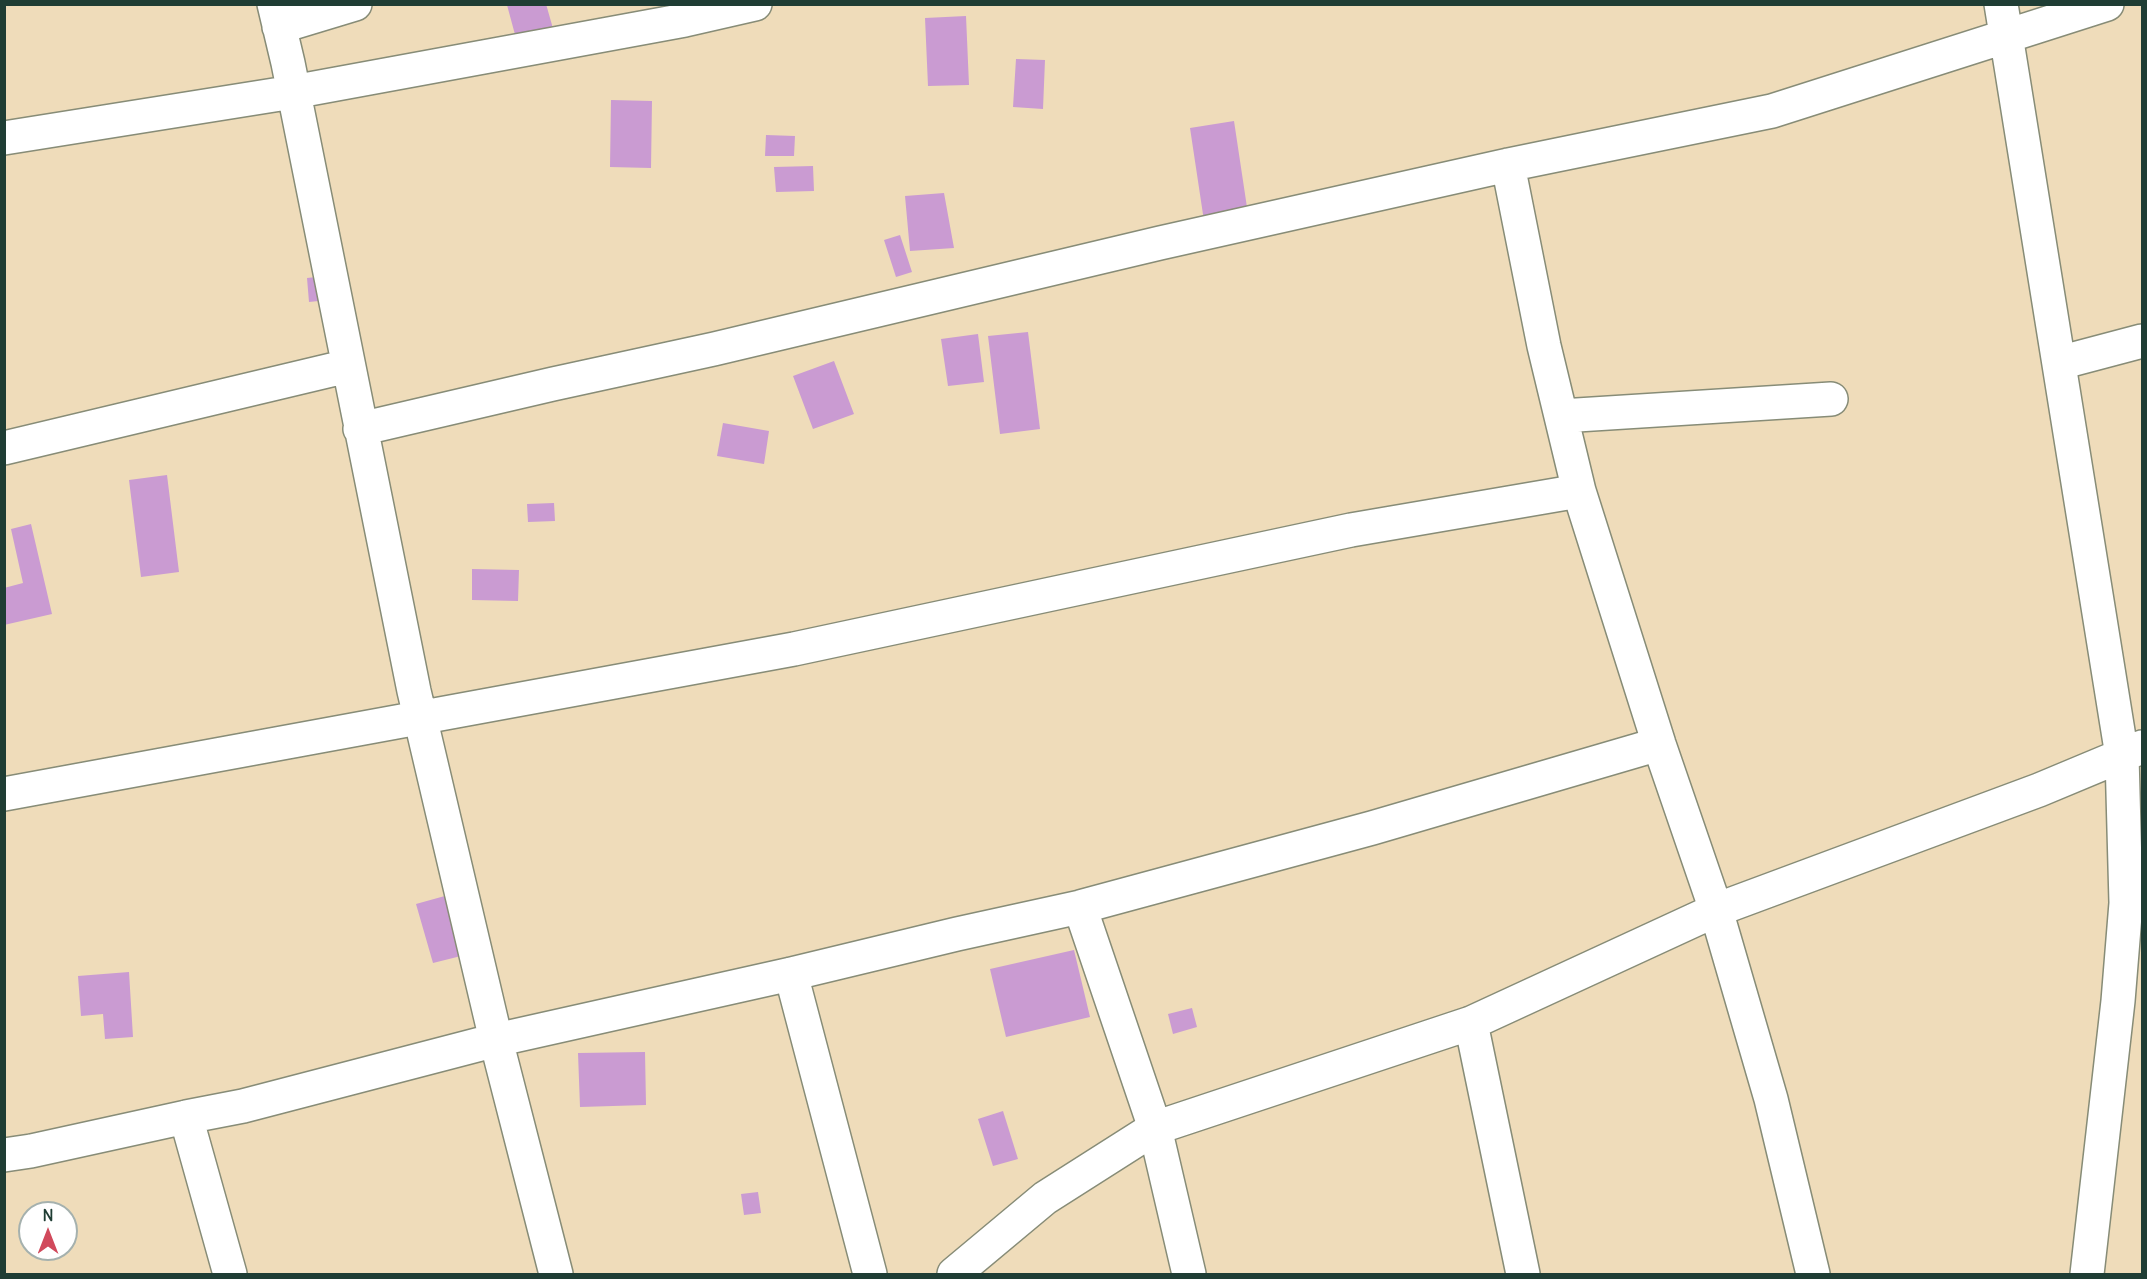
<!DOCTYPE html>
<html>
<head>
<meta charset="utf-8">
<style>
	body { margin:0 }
	#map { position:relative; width:2147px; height:1279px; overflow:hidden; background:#efdcba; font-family:Delius,sans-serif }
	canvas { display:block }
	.frame { position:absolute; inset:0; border:6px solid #1f3d34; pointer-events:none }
	.north { position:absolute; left:18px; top:1201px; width:60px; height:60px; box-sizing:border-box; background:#fff; border:2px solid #a5b1ae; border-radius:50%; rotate:0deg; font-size:16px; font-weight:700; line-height:24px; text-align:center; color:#1f3d34 }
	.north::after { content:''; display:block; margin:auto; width:21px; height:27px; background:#d1495b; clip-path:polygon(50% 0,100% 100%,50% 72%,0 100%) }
</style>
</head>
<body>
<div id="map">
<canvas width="2147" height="1279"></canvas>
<div class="frame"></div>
<div class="north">N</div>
</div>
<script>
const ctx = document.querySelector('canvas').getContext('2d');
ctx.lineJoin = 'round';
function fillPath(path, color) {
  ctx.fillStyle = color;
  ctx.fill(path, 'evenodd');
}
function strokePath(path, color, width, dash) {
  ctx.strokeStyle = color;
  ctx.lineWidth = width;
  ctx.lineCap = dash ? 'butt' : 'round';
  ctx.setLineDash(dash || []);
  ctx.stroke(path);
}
fillPath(new Path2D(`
	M510,4H546L554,32L517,42L507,5Z
	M966,16L969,85L928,86L925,18Z
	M1016,59L1045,60L1043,109L1013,107Z
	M611,100L652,101L651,168L610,167Z
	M1234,121L1248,214L1204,221L1190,128Z
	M766,135L795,136L794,156H765Z
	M813,166L814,191L776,192L774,167Z
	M944,193L954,248L910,251L905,196Z
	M900,235L912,272L896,277L884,240Z
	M326,276L328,300L309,302L307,278Z
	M1028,332L1040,429L1000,434L988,336Z
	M978,334L984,382L948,386L941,339Z
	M834,361L854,414L813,429L793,376Z
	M723,423L769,431L764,464L717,456Z
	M167,475L179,572L141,577L129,480Z
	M554,503L555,521L528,522L527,504Z
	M31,524L52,614L4,625V588L23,583L11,529Z
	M472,569L519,570L518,601L472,600Z
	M452,894L469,954L433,963L416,904Z
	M1074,950L1090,1017L1006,1037L990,969Z
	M129,972L133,1037L105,1039L103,1014L81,1016L78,976Z
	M1192,1008L1197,1027L1173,1034L1168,1014Z
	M645,1052L646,1105L580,1107L578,1053Z
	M1003,1111L1018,1159L993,1166L978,1119Z
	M758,1192L761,1213L744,1215L741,1194Z`), '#ca9bd2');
const street = new Path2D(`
	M274,4L288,63L414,691L496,1040L556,1274
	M2001,4L2122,756L2126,903L2118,1001L2087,1274
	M279,27L355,4
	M4,138L293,92L685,20L755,4
	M1508,165L1544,346L1579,491L1659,744L1716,910L1771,1099L1813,1274
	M2059,363L2142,341
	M1561,416L1831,399
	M360,429L553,384L714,349L1160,243L1508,165L1772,111L2107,4
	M4,448L348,366
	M4,794L794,649L1351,530L1579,491
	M1080,907L1155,1128L1189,1274
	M791,974L870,1274
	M1471,1023L1523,1274
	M186,1117L230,1274
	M4,1155L31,1151L186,1117L243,1106L496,1040L791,974L957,934L1080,907L1372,828L1659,744
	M954,1274L1045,1198L1155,1128L1471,1023L1716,910L2039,790L2142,747`);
strokePath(street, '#878c77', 36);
strokePath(street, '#fff', 33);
</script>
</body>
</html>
